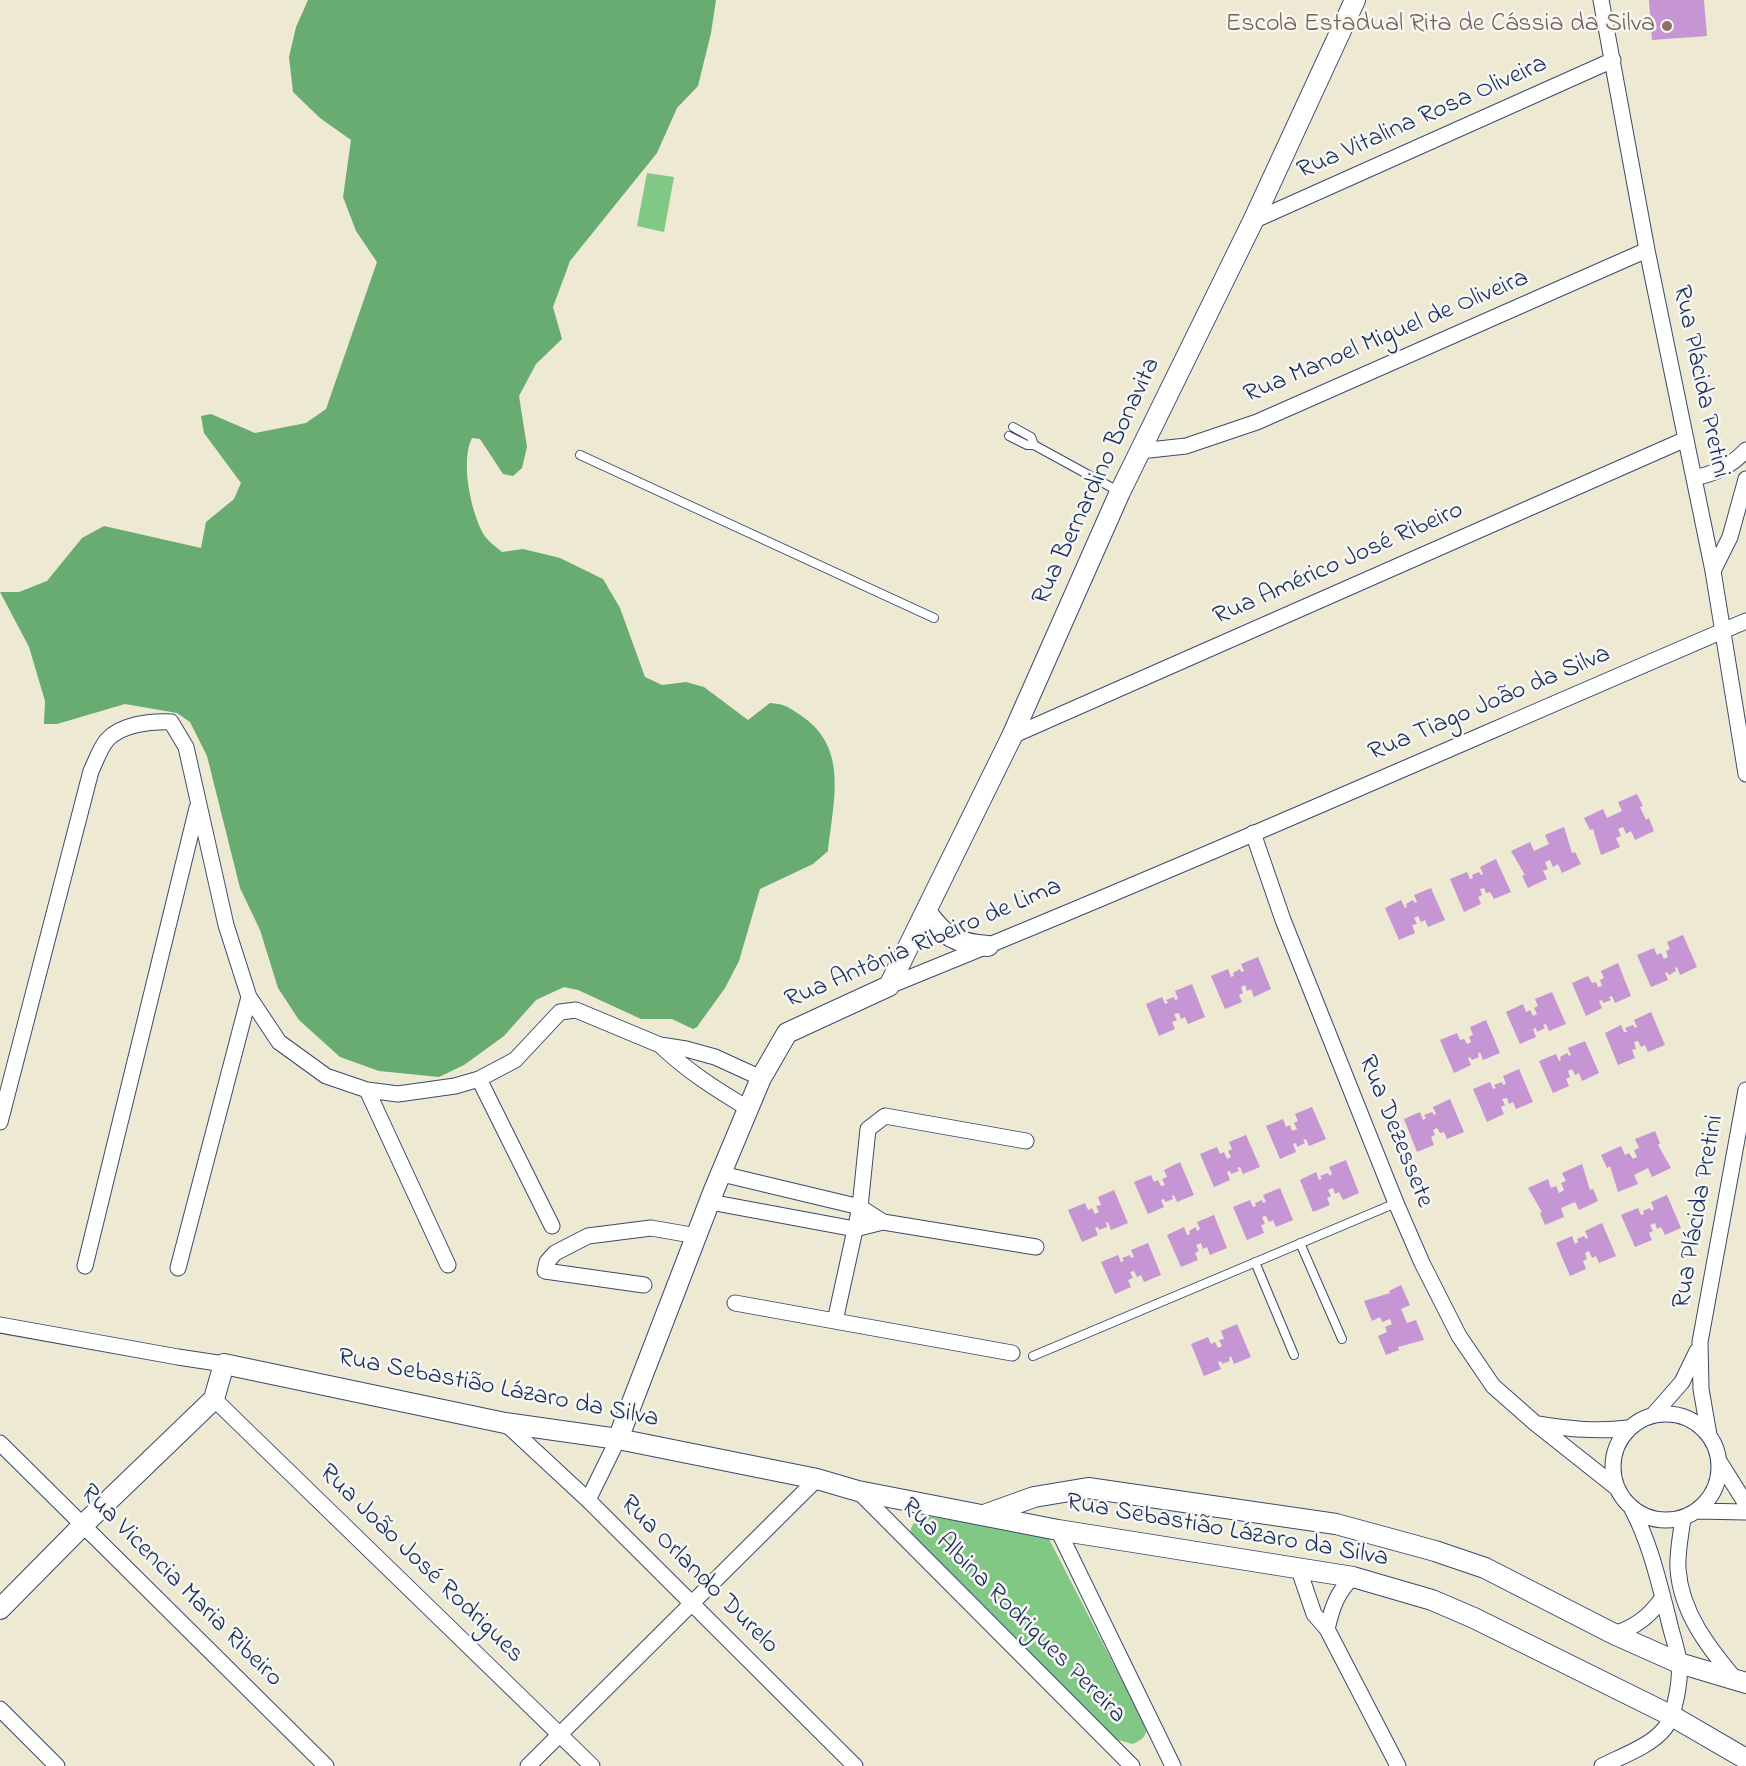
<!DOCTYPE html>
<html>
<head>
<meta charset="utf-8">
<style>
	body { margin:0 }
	canvas { display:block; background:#ede9d2 }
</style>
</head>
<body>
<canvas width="1746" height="1766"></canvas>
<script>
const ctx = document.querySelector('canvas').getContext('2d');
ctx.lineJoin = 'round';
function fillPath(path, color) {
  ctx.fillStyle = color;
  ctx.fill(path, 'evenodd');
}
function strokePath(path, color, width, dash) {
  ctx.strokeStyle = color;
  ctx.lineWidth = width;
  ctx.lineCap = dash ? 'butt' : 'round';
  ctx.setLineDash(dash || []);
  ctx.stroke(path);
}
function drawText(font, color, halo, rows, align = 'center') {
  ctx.font = font + ' "Indie Flower",sans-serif';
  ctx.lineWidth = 5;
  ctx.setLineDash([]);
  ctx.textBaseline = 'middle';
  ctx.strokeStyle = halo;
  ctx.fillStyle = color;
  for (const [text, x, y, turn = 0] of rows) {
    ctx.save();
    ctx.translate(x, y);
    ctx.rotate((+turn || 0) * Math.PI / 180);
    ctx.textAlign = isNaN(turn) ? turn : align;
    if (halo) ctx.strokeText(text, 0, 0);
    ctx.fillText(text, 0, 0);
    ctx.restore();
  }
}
fillPath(new Path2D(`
	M647,173L674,177L664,232L637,226Z
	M926,1516L1044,1535L1049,1539L1147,1729C1145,1738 1141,1740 1133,1744L1114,1739L911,1541C909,1526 913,1522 926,1516Z`), '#80c884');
fillPath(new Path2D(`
	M308,0H716L711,33L698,86L677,108L657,153L570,261L553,307L562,339L536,364L519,396L527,447L522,468L513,476L503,474L480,439L472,438C460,461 471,513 484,535C488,541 496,547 502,552L523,549L560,558L603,579L620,608L645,677L662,685L686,682L704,687L748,720L770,703C786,704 790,708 803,717C849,749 833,803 828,851L813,864L760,889L739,961L725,988L697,1027L693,1029L672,1019H641L578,990L564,987L536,1000L504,1036L464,1065L439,1077L379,1071L340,1057L299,1020L278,988L260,930L240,888L207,756L190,722L177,713L125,704L57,724H44L45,701L29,647L0,592H19L47,581L82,538L104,526L201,548L206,522L234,499L241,483L204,433L201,416L211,414L255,433L306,423L326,409L377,262L356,231L343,197L351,140L320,118L293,92L289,57L296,27Z`), '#68ac72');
fillPath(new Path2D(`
	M1649,0H1704L1707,36L1652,40Z
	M1637,794L1643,806L1640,807L1646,820L1649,818L1654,831L1635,840L1631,831L1626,834L1623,827L1618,829L1621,836L1616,838L1620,847L1601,855L1593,829L1590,830L1584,818L1603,809L1607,818L1622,811L1618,802Z
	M1564,827L1572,853L1575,852L1581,864L1562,873L1558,864L1553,867L1550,860L1545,862L1548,869L1543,871L1547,879L1528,888L1522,876L1525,875L1511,851L1530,842L1534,851L1549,844L1545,835Z
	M1496,859L1511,892L1494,899L1490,892L1486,893L1484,888L1480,889L1482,895L1478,897L1481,904L1464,912L1450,879L1467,872L1470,879L1473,878L1472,875L1479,872L1481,875L1483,874L1480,867Z
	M1431,888L1445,920L1428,927L1425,920L1421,922L1418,916L1414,918L1417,924L1412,925L1415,933L1399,940L1385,908L1401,900L1405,908L1407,907L1406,904L1413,900L1415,903L1417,902L1414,895Z
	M1683,935L1697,967L1680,975L1677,967L1675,968L1676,971L1669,975L1667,972L1665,973L1668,980L1651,987L1637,955L1654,948L1657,955L1661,953L1664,959L1668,957L1666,951L1670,949L1667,942Z
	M1258,957L1271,989L1254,997L1251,989L1247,991L1245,985L1241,987L1243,993L1239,995L1242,1002L1225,1009L1211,976L1228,969L1231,977L1234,976L1233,973L1240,969L1241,972L1244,971L1241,964Z
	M1618,963L1631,996L1615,1003L1612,996L1609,997L1611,1000L1603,1003L1602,1000L1599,1001L1602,1008L1586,1016L1572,983L1588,976L1592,983L1596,982L1598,987L1602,986L1600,980L1604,978L1601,971Z
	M1192,984L1205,1017L1188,1024L1185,1017L1181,1019L1179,1013L1174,1014L1177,1020L1172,1022L1175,1029L1159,1036L1146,1004L1162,997L1165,1004L1168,1003L1166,1000L1174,997L1175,1000L1178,999L1175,991Z
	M1552,992L1566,1024L1549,1031L1546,1024L1543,1025L1545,1028L1537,1032L1536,1028L1533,1029L1536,1037L1520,1044L1506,1012L1523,1004L1526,1012L1530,1010L1533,1016L1537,1014L1534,1008L1538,1006L1535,999Z
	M1651,1012L1665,1045L1648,1052L1645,1045L1641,1047L1638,1041L1634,1042L1636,1049L1632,1050L1635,1058L1618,1065L1605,1033L1621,1025L1624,1032H1627L1625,1028L1633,1025L1635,1028L1637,1027L1634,1020Z
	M1486,1020L1500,1053L1483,1060L1480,1052L1478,1054L1479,1057L1472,1060L1470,1057L1468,1058L1471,1065L1454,1073L1440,1040L1457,1033L1460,1040L1464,1039L1467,1044L1471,1042L1469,1037L1473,1035L1470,1027Z
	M1585,1041L1599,1073L1582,1081L1579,1073L1575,1075L1572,1069L1568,1071L1570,1077L1566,1079L1569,1086L1553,1093L1539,1061L1556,1054L1559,1061L1561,1060L1560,1057L1567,1053L1569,1056L1571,1055L1568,1048Z
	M1519,1069L1533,1102L1516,1109L1513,1102L1509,1104L1507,1098L1502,1099L1505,1105L1501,1107L1504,1114L1487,1122L1473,1089L1490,1082L1493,1089L1496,1088L1494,1085L1502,1082L1503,1085L1506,1084L1503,1076Z
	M1450,1099L1464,1132L1447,1139L1444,1132L1440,1133L1437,1128L1433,1130L1435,1135L1431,1137L1434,1145L1417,1152L1404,1119L1420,1112L1423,1120L1426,1118L1424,1115L1432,1112L1434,1115L1436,1114L1433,1107Z
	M1312,1107L1326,1139L1309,1146L1306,1139L1303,1140L1305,1143L1297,1147L1296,1143L1293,1144L1296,1152L1280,1159L1266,1126L1283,1119L1286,1127L1290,1125L1292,1131L1297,1129L1294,1123L1298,1121L1295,1114Z
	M1655,1131L1660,1143L1658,1145L1671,1168L1652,1177L1648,1168L1634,1175L1638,1184L1618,1192L1610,1166L1607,1168L1601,1155L1621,1146L1625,1155L1629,1153L1633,1159L1637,1157L1634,1150L1639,1148L1635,1139Z
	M1246,1135L1260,1167L1243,1174L1240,1167L1237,1168L1239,1171L1231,1174L1230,1171L1227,1172L1230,1180L1214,1187L1200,1154L1217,1147L1220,1154L1224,1152L1227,1159L1231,1157L1228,1151L1232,1149L1229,1142Z
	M1346,1160L1359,1193L1343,1200L1339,1192L1335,1194L1333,1188L1328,1190L1331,1196L1327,1198L1330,1205L1313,1212L1300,1180L1316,1172L1319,1180L1322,1179L1320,1176L1328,1173L1330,1176L1332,1174L1329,1167Z
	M1180,1162L1194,1195L1177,1202L1174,1195L1172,1196L1173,1199L1165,1202L1164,1199L1161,1200L1164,1207L1148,1214L1134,1182L1151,1175L1154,1182L1158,1180L1161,1186L1165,1185L1162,1179L1167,1177L1164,1170Z
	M1582,1164L1590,1190L1593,1189L1598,1201L1579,1210L1575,1202L1561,1208L1564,1217L1545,1225L1540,1213L1542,1212L1528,1188L1548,1179L1551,1188L1556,1186L1559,1193L1564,1190L1561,1183L1566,1181L1562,1173Z
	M1280,1188L1293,1220L1276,1227L1273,1220L1269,1222L1266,1216L1262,1217L1265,1224L1261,1225L1264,1233L1247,1240L1233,1207L1250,1200L1253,1207L1256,1206L1255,1203L1262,1200L1263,1203L1266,1202L1263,1195Z
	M1114,1190L1128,1223L1111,1230L1108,1222L1106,1223L1107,1227L1099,1230L1098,1227L1095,1228L1098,1235L1082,1242L1068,1210L1085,1203L1088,1210L1092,1208L1095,1214L1099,1212L1096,1206L1101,1205L1098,1197Z
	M1667,1195L1681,1228L1665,1235L1661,1227L1657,1229L1655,1223L1650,1225L1653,1231L1649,1233L1652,1240L1635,1247L1621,1215L1638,1208L1641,1215L1644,1214L1643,1211L1650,1208L1651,1211L1654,1209L1651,1202Z
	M1214,1215L1227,1248L1210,1255L1207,1247L1203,1249L1201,1243L1196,1245L1199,1251L1195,1253L1198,1260L1181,1267L1167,1235L1184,1227L1187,1235L1190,1234L1189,1231L1196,1227L1197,1231L1200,1229L1197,1222Z
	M1602,1223L1616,1256L1599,1263L1596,1256L1592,1258L1589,1251L1585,1253L1587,1259L1583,1261L1586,1269L1570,1276L1556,1243L1572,1236L1575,1244L1578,1242L1577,1239L1584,1236L1586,1239L1588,1238L1585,1231Z
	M1148,1243L1161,1275L1144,1282L1141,1275L1137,1277L1134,1271L1130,1272L1133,1278L1128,1280L1131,1287L1115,1294L1101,1262L1118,1255L1121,1262L1124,1261L1122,1258L1130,1255L1131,1258L1134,1257L1131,1250Z
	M1401,1285L1410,1305L1401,1309L1407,1323L1416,1320L1424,1340L1398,1347L1399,1350L1386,1355L1378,1336L1387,1332L1385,1327L1392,1324L1390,1319L1382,1322L1380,1317L1372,1321L1364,1301L1390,1293L1389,1291Z
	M1237,1324L1251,1357L1234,1364L1231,1356L1229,1358L1230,1361L1222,1364L1221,1361L1218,1362L1221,1369L1204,1376L1191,1344L1208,1337L1211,1344L1215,1342L1218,1348L1222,1346L1219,1340L1224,1339L1221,1331Z`), '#c595d4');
const service = new Path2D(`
	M1013,427L1031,437L1034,445
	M1009,436L1027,445H1034L1118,491
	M580,455L934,618
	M1300,1243L1342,1339
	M1255,1262L1294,1355
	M1033,1356L1396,1203`);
const minor = new Path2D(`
	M1601,0L1647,250L1713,571L1746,774
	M1253,221L1613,60
	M1140,451L1186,446L1257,422L1647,250
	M1694,478C1716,473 1730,467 1746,450
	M1713,571L1730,537L1746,479
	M1012,736L1686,439
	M1253,833L1283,920L1396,1203L1422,1263L1459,1336L1493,1386L1535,1423L1617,1488
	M889,986C1177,870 1461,743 1746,621
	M660,1045C687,1071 717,1090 749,1109
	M479,1079L552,1226
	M367,1090L448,1265
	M0,1122L91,771C96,761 100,748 107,740C121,724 151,721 171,722L186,747L226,925L249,997L279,1042L326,1076L367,1090L398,1094L455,1086L479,1079L515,1060L560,1012L576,1010L660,1045L686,1049L715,1057L761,1078
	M722,1174L860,1207L883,1222L1036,1247
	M710,1202L855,1229L883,1222
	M85,1266L197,808
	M178,1268L249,997
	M644,1285L545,1271L547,1262L555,1253L588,1236L651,1228L697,1236
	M735,1303L1012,1353
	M835,1321L860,1207L868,1129L885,1116L1026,1141
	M0,1325L178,1357L224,1364
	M214,1399L592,1766
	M1613 1467a53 53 0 1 1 106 0a53 53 0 1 1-106 0Z
	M1654,1414L1682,1382L1697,1351
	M505,1423L588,1500L855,1766
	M1538,1424C1569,1429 1597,1432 1628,1428
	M1709,1435L1701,1389L1700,1342L1746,1090
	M0,1443L326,1766
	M1719,1461L1746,1504
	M858,1491L1132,1766
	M588,1500L618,1439
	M1696,1511L1746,1512
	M1683,1518C1681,1535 1677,1551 1678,1569C1681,1612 1708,1647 1735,1679
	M1058,1530L1173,1766
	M1298,1567L1314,1614L1327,1629L1398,1766
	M1327,1629C1332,1608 1337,1592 1353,1577
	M1614,1634C1636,1627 1650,1616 1663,1597
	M0,1709L57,1766
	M528,1766L817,1479
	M1602,1766C1622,1756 1651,1746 1665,1728C1675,1715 1681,1679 1679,1662C1677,1647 1671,1632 1668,1617C1658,1579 1650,1543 1632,1509`);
const tertiary = new Path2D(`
	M926,911C943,936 957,944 988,946
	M618,1439L714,1190L761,1078L787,1033L889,986L1012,736L1120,492L1253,221L1355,0
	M984,1515L1034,1497L1088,1488L1336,1524L1435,1551L1485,1568L1614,1634L1679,1663L1746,1683
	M0,1609L83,1525L214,1399L224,1364L505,1423L618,1439L817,1479L858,1491L1058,1530L1353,1577L1432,1600L1474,1618L1672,1716L1746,1759`);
strokePath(service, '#3a4b6f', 10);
strokePath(minor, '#3a4b6f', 17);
strokePath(tertiary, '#3a4b6f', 22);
strokePath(service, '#fff', 8);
strokePath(minor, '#fff', 15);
strokePath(tertiary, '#fff', 20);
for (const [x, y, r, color] of [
	[1667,26,6,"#8d6e63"]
]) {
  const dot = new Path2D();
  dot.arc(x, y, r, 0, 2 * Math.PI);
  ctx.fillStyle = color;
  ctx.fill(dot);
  strokePath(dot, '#f6f6f2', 2);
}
drawText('26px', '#785e54', '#f6f6f2', [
	["Escola Estadual Rita de Cássia da Silva",1655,26]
], 'right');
drawText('26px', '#1b2f5e', '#f6f6f2', [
	["Rua Vitalina Rosa Oliveira",1423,119,-24],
	["Rua Manoel Miguel de Oliveira",1387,338,-23],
	["Rua Plácida Pretini",1699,382,78],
	["Rua Bernardino Bonavita",1098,482,-65],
	["Rua Américo José Ribeiro",1339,565,-24],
	["Rua Tiago João da Silva",1490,705,-23],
	["Rua Antônia Ribeiro de Lima",924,945,-23],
	["Rua Dezessete",1394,1132,68],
	["Rua Plácida Pretini",1700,1212,-80],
	["Rua Sebastião Lázaro da Silva",498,1390,11],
	["Rua Sebastião Lázaro da Silva",1227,1532,10],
	["Rua João José Rodrigues",420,1565,44],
	["Rua Orlando Durelo",698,1576,45],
	["Rua Vicencia Maria Ribeiro",180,1587,45],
	["Rua Albina Rodrigues Pereira",1012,1612,45]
]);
</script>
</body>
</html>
